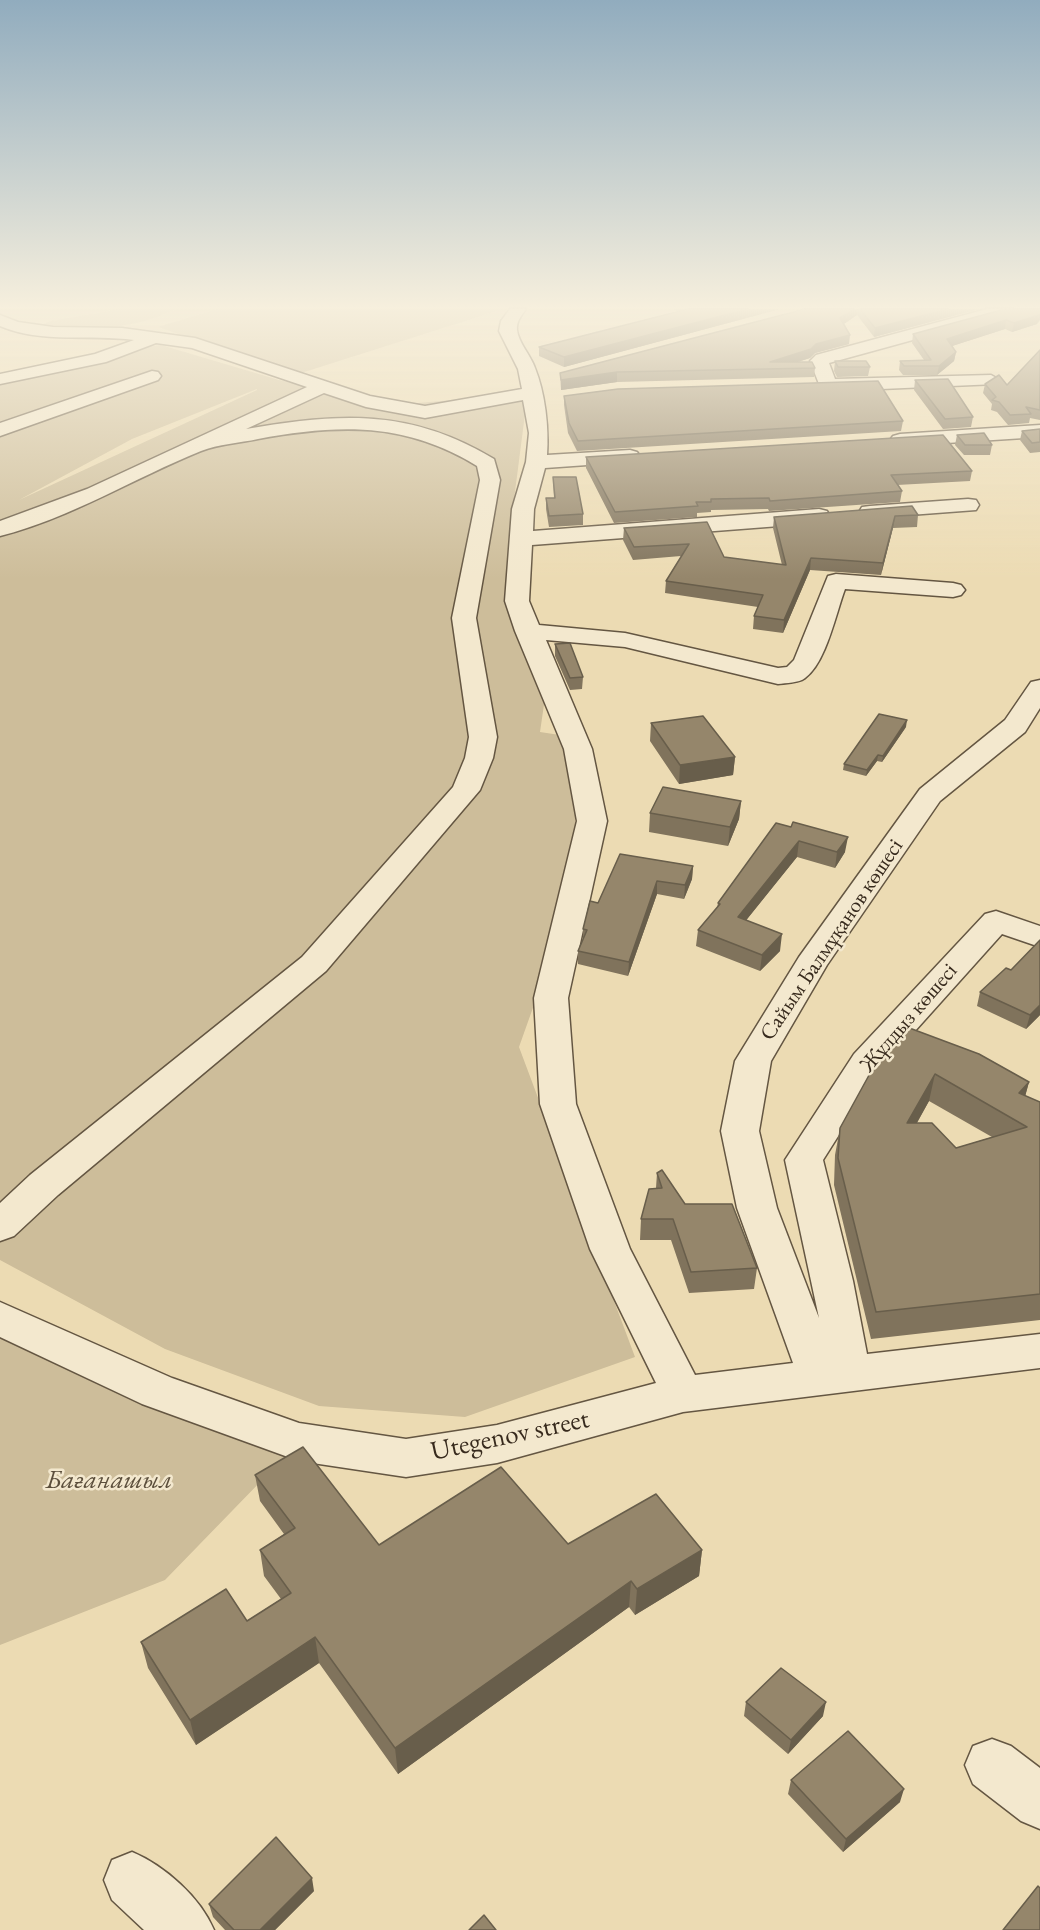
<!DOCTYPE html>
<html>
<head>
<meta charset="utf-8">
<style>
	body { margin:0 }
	canvas { display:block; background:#ecdbb3 }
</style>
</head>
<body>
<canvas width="1040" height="1930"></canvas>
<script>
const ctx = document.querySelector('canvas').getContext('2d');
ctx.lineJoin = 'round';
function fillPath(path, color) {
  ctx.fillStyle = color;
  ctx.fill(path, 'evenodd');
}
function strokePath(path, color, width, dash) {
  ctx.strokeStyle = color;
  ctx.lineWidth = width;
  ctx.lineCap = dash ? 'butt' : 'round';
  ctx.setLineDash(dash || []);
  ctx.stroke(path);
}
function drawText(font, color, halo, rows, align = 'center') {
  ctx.font = font + ' "EB Garamond",serif';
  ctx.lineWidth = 5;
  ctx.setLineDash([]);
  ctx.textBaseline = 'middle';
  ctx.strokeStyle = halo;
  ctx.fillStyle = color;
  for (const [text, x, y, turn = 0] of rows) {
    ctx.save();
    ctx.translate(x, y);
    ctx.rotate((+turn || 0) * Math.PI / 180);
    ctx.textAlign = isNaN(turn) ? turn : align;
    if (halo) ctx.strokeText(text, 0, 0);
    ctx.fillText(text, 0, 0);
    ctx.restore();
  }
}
fillPath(new Path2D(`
	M120,309H176C136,329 83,332 39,326L51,321Z
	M217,309H503L298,374L158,327Z
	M161,345L279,380L395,405L533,393L534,402L525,414L508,546L548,677L540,732L573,737L577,884L519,1047L635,1357L465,1417L319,1406L165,1349L0,1260V382L87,367L139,348ZM257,389V390L19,500L132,439Z
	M0,1315L299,1442L165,1580L0,1645Z`), '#cdbd9a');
const minor = new Path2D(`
	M510,309H526C522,315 516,321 517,330C518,342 531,356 535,368C545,393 549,427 547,455L630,450L637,452L640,456L637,460L630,462L545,468L534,509L533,531L819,509L827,511L830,516L827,521L819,523L532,545L529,601L539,625L625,633L778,668L787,667L794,660L828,576L836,574L953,583L961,585L965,590L961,595L953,597L845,589C836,613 826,663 805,678C799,683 786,683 778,684L625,647L546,640L592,749L607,821L568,998L576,1104L630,1249L695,1375L793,1363L737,1208L721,1131L735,1061L799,957L920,789L1005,720L1031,682L1040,680V708L1025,732L940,801L827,965L771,1061L759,1131L777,1208L819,1318L785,1160L854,1054L985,914L996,911L1040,926V947L1002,934L880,1070L823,1160L853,1281L867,1354L1040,1334V1368L683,1412L497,1463L406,1477L299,1461L142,1404L0,1337V1302L172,1378L299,1423L406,1439L497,1425L656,1383L590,1249L540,1104L534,998L577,821L564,749L515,631L505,601L512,509L526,462L529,433L523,400L425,418L366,407L324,393L246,429C340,413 410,408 494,459L500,480L476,618L497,737L493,758L480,790L326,971L58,1195L14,1236L0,1241V1203L30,1175L302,957L453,787L465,758L469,737L452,618L480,480L477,466C405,422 339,424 258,439C240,443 218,444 201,451C134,478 71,518 0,536V521L87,489L307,387L192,348L156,343L106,362L0,384V374L95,354L134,340C90,334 42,344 0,326V315L18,322L53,327L122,328L195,338L370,396L425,406L522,389L518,369L499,331L501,321Z
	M987,309H1013L1011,313L829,363L835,379L991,375L1000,380L997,384L835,391L821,389L810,361L816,355Z
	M152,371L158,372L161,376L158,380L0,436V423Z
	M1040,425V437L900,446L893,444L890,440L893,436L900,434Z
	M968,499L976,500L979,505L976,510L870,518L862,517L859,512L862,507L870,506Z
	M992,1739L1011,1746L1040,1768V1829L1021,1821L973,1784L965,1765L973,1746Z
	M132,1852C165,1866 200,1897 214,1930H144L112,1900L104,1880L112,1860Z`);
strokePath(minor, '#645642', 3);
fillPath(minor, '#f3e8ce');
fillPath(new Path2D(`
	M673,309H780L564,367L539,356V347L678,312Z
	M805,309H979L874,337L857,315L844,324L849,344L815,353L810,358L798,362L815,368L814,377L617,382L561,390L560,373Z
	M1005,309L1037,324L1012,332L1005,329L952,346L956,352L954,361L937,375H903L899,370L900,361L924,360L912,343L913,334Z
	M1040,350V420L1030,418L1029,423L1008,425L997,412L991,410L992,404L983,393L985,384L1007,385Z
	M835,361L870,367L868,376L837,377L834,371Z
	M915,380L973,417L971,427L943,429L914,390Z
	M564,396L903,421L901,431L577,451L568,433L564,405Z
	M1040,429V452L1030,453L1020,440L1022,431Z
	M957,435L992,445L990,455H964L955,445Z
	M586,457L972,471L970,481L897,485L902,491L900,502L769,511L768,509L711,510V512L697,513V517L614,523L586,468Z
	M553,477L583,514V525L549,527L546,509V498H554Z
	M918,515L917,527L893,528L881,575L810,570L783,633L753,629L754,616L758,607L665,593L666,581L681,556L633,560L623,540L624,528L707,522L724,557L782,565L773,528L774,517Z
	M555,644L583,677L582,689L570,690L555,656Z
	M651,723L735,757L733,775L679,784L650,741Z
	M906,727L882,762L877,761L866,776L843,770L844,764Z
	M741,801L739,819L728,846L649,832L650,813Z
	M776,823L845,852L835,868L797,857L746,920L780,951L760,971L696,946L698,930L717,908L718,903Z
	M693,866L692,879L684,899L657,894L628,976L578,964V951L583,940V929L598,903Z
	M980,992L1040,1015L1026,1029L977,1006Z
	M879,1057L1029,1082L1025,1096L1040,1102V1320L871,1339L834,1185L835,1155L840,1128ZM929,1101L992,1137L956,1148L917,1123Z
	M657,1173L685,1204L757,1268L754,1289L689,1293L671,1240H640L641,1219L656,1188Z
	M255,1475L379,1545L568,1544L702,1550L699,1576L635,1615L629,1607L398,1774L319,1663L196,1745L148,1668L141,1642L247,1621L281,1599L264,1576L260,1550L284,1534L260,1501Z
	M746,1702L823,1716L788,1754L744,1716Z
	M791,1780L900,1802L843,1852L788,1794Z
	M314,1891L275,1930H225L213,1917L209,1904Z`), '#80735c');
fillPath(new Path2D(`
	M748,309H780L564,367V357Z
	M854,309H858L857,315L839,327L840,318Z
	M948,309H979L874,337L875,328Z
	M1040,314V320L1037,324L1012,332L1014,323Z
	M1006,320L1005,329L946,348L947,339Z
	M850,335L849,344L815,353L810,358L778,368L770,362L816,344Z
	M956,352L954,361L937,375L939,366Z
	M617,372V382L561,390V380Z
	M895,516L893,528L881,575L883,563Z
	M811,558L810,570L783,633L784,620Z
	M907,720L906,727L882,762L883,756Z
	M878,755L877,761L866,776L867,770Z
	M735,757L733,775L679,784L680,765Z
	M741,801L739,819L728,846L730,827Z
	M848,837L845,852L835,868L837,852Z
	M799,841L797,857L736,933L738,917Z
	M693,866L692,879L684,899L685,885Z
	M657,881V894L628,976L629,962Z
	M782,934L780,951L760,971L762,955Z
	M1040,1005V1015L1026,1029L1030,1015Z
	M935,1074L929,1101L902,1149L907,1123Z
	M1029,1082L1022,1108L1012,1120L1019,1093Z
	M702,1550L699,1576L635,1615L637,1589Z
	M631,1581L629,1607L398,1774L395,1748Z
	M315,1637L319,1663L196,1745L190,1720Z
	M826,1702L823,1716L788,1754L791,1740Z
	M904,1789L900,1802L843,1852L846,1839Z
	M312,1878L314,1891L275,1930H260Z`), '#685e4b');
const building = new Path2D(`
	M688,309H748L564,357L539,347Z
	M805,309H854L840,318L850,335L816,344L811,349L770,362H812L815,368L617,372L561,380L560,373Z
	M860,309H948L875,328Z
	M1005,309H1040V314L1039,315L1014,323L1006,320L947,339L956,352L939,366H904L900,361L931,360L913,334Z
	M1040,350V410L1026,407L1031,414L1010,415L999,402L992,400L996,397L985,384L999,375L1007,385Z
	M835,361H866L870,367H838Z
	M948,379L973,417L945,419L915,380Z
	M878,381L903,421L578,441L569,423L564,396L618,389Z
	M1040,429V442L1032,443L1022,431Z
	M984,433L992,445H965L957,435Z
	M943,435L972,471L891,475L902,491L770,501L769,498L711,499V502H696L698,506L615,512L586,457Z
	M553,477H576L583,514L549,516L546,498H555Z
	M912,506L918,515L895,516L883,563L811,558L784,620L754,616L763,595L666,581L689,544L634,547L624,528L707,522L724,557L786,565L774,517Z
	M570,643L583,677L570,678L555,644Z
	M879,714L907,720L883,756L878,755L867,770L844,764Z
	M703,716L735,757L680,765L651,723Z
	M663,787L741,801L730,827L650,813Z
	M793,822L848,837L837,852L799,841L738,917L782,934L762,955L698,930L720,904L718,903L776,823L791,827Z
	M620,854L693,866L685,885L657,881L629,962L578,951L587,930L583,929L590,901L598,903Z
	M1040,940V1005L1030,1015L980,992L1006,968L1011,970Z
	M904,1026L979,1054L1029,1082L1019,1093L1040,1102V1294L876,1312L838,1158L840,1128L879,1057ZM935,1074L1027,1127L956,1148L932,1123H907Z
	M662,1170L685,1204H732L757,1268L691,1272L673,1219H641L649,1189L662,1188L657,1173Z
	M303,1447L379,1545L501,1467L568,1544L656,1494L702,1550L637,1589L631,1581L395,1748L315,1637L190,1720L141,1642L226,1589L247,1621L291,1593L260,1550L295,1528L255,1475Z
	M781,1668L826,1702L791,1740L746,1702Z
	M848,1731L904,1789L846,1839L791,1780Z
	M276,1837L312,1878L260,1930H234L209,1904Z
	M1038,1886L1040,1888V1930H1003Z
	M484,1915L496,1930H469Z`);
fillPath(building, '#95866b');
strokePath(building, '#685e4b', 1.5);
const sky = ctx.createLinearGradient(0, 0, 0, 579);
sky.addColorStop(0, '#91acbe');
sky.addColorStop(0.53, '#f6efdd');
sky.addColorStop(1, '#f6efdd00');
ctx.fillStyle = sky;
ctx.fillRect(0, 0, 1040, 579);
drawText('22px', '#372a1d', '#f3e8ce', [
	["Сайым Балмұқанов көшесі",832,940,-56],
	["Жұлдыз көшесі",909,1018,-49]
]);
drawText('27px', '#372a1d', '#f3e8ce', [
	["Utegenov street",510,1436,-12]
]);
drawText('italic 27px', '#5c4f3c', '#f3e8ce', [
	["Бағанашыл",109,1481]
]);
</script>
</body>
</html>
